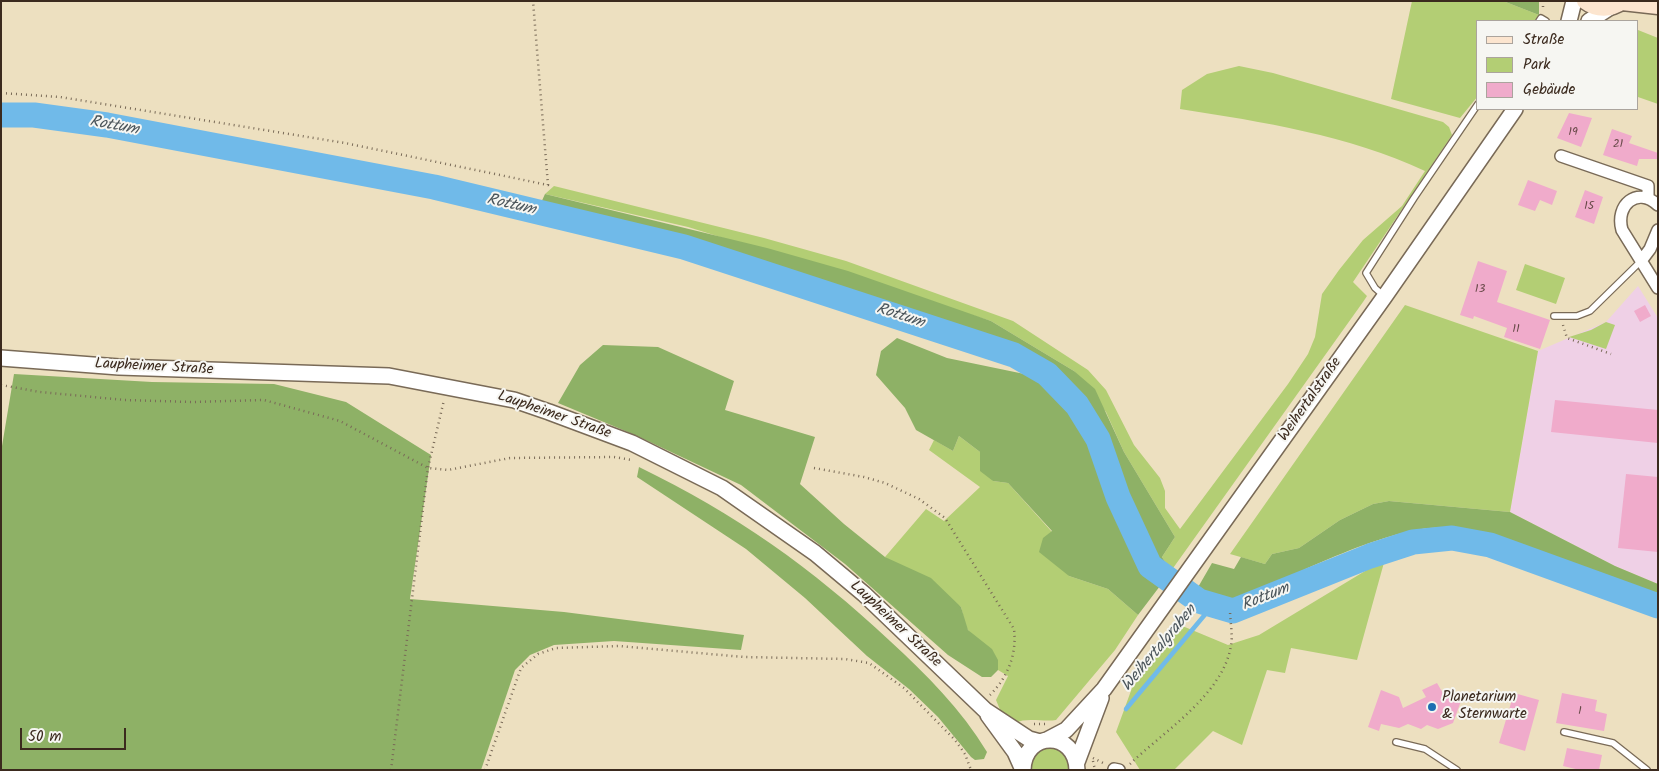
<!DOCTYPE html>
<html>
<head>
<meta charset="utf-8">
<style>
	body { margin:0 }
	#map { position:relative; width:1659px; height:771px; overflow:hidden; background:#ede0c0; font-family:Kalam,sans-serif }
	canvas { display:block }
	.frame { position:absolute; inset:0; border:2px solid #3b2a1e; pointer-events:none }
	.legend { position:absolute; left:1476px; top:20px; width:162px; height:90px; box-sizing:border-box; background:#f6f6f2; border:1px solid #aba49d; margin:0; padding:6px 9px; list-style:none; font-size:15px; color:#3b2a1e }
	.legend li { display:flex; align-items:center; gap:10px; height:25px }
	.legend b { width:25px; border:1px solid #aba49d }
	.scale { position:absolute; left:20px; top:728px; width:106px; height:22px; box-sizing:border-box; border:2px solid #3b2a1e; border-top:0; padding-left:6px; font-size:15px; line-height:18px; white-space:nowrap; color:#3b2a1e; -webkit-text-stroke:4px #f6f6f2; paint-order:stroke }
</style>
</head>
<body>
<div id="map">
<canvas width="1659" height="771"></canvas>
<div class="frame"></div>
<ul class="legend">
<li><b style="height:6px;background:#fce5cf"></b>Straße</li>
<li><b style="height:14px;background:#b3ce74"></b>Park</li>
<li><b style="height:14px;background:#f0abcb"></b>Gebäude</li>
</ul>
<div class="scale">50 m</div>
</div>
<script>
const ctx = document.querySelector('canvas').getContext('2d');
ctx.lineJoin = 'round';
function fillPath(path, color) {
  ctx.fillStyle = color;
  ctx.fill(path, 'evenodd');
}
function strokePath(path, color, width, dash) {
  ctx.strokeStyle = color;
  ctx.lineWidth = width;
  ctx.lineCap = dash ? 'butt' : 'round';
  ctx.setLineDash(dash || []);
  ctx.stroke(path);
}
function drawText(font, color, halo, rows, align = 'center') {
  ctx.font = font + ' Kalam,sans-serif';
  ctx.lineWidth = 4;
  ctx.setLineDash([]);
  ctx.textBaseline = 'middle';
  ctx.strokeStyle = halo;
  ctx.fillStyle = color;
  for (const [text, x, y, turn = 0] of rows) {
    ctx.save();
    ctx.translate(x, y);
    ctx.rotate((+turn || 0) * Math.PI / 180);
    ctx.textAlign = isNaN(turn) ? turn : align;
    if (halo) ctx.strokeText(text, 0, 0);
    ctx.fillText(text, 0, 0);
    ctx.restore();
  }
}
fillPath(new Path2D(`
	M1638,286L1658,318V584L1615,566L1510,512L1538,351L1606,322Z`), '#efd0e6');
fillPath(new Path2D(`
	M1412,1H1503L1539,15L1534,21H1478V96L1460,118L1391,99Z
	M1638,30L1658,38V104L1638,97Z
	M1239,66L1273,73L1443,122L1449,127L1452,135L1353,282L1367,296L1363,302L1171,571L1162,557L1175,537L1124,452L1106,412L1074,371L991,321L688,227L545,194L554,186L764,238L846,261L1013,321L1088,370L1106,390L1134,445L1160,478L1165,491V508L1180,529L1288,384L1308,354L1315,337L1322,294L1339,270L1363,240L1402,206L1425,171C1348,135 1263,122 1180,109L1182,90L1207,74Z
	M1525,264L1565,278L1556,304L1516,290Z
	M1405,305L1538,351L1510,512L1389,501L1373,504L1340,520L1299,548L1272,554L1265,564L1230,554Z
	M1606,322L1615,325L1606,349L1569,337L1591,330Z
	M959,436L980,452L993,481L1008,483L1052,532L1069,576L1108,589L1138,615L1115,650L1056,720C1044,722 1025,717 1016,723L1001,712L996,700L1008,676L998,670C997,643 980,647 968,630C964,624 963,613 961,607L885,557L926,509L944,521L980,487L929,450L934,440L953,451Z
	M1385,559L1357,660L1291,648L1285,673L1267,670L1242,745L1213,731L1174,770H1140L1116,732L1132,688L1180,625L1228,645L1259,635Z
	M1052,746L1068,755L1071,770H1031C1032,755 1037,749 1052,746Z`), '#b3ce74');
fillPath(new Path2D(`
	M1503,1H1539V15Z
	M545,194L767,248L848,271L991,321L1074,371L1095,389L1124,452L1175,537L1162,557L1171,571L1167,575L1156,558L1104,443L1078,395L1056,373L1035,359L951,323L625,225L540,205Z
	M897,338L947,358L1034,376L1056,392L1086,431L1132,548L1147,575L1160,586L1138,615L1108,589L1069,576L1039,552L1043,538L1052,531L1008,483L993,481L980,471V452L959,436L953,451L916,430L905,408L876,375L881,351Z
	M603,345L658,347L734,381L725,410L815,437L800,484L844,524L885,557L931,578L961,607L968,630L992,649L998,660V670L991,677H982L948,655L845,564L741,485L635,435L558,403L580,365Z
	M14,374L152,382L274,384L346,402L431,455L410,599L564,612L744,635L741,650L614,641L554,645L530,655L515,670L481,770H1V452Z
	M639,467C736,514 812,568 890,641C927,675 961,709 987,752L984,759L975,760L971,757L938,717L909,689L867,656L805,598L746,549L637,477Z
	M1389,501L1510,512L1615,566L1658,584V598C1616,587 1576,571 1536,555C1509,545 1479,532 1449,528C1394,522 1289,578 1236,601L1224,600L1197,589L1212,563L1234,569L1241,557L1265,564L1272,554L1299,548L1340,520L1373,504Z`), '#8eb166');
strokePath(new Path2D(`
	M1126,709L1213,605`), '#70bae9', 4.5);
strokePath(new Path2D(`
	M1,115H34L107,125L434,187L684,247L1014,355L1047,374L1077,405L1098,439L1118,497L1150,566L1199,601L1233,611L1370,556L1413,542L1452,538L1490,545L1658,606`), '#70bae9', 25);
fillPath(new Path2D(`
	M1569,113L1592,118L1581,147L1557,138Z
	M1612,129L1632,136L1629,143L1658,153V159H1639L1637,166L1603,155Z
	M1528,180L1557,191L1552,205L1540,200L1535,211L1518,205Z
	M1585,190L1603,197L1594,224L1575,217Z
	M1478,261L1507,271L1497,302L1550,320L1540,349L1504,337L1507,328L1474,316L1473,319L1460,315Z
	M1645,305L1651,316L1640,322L1634,311Z
	M1555,400L1658,410V443L1551,432Z
	M1626,474L1658,477V552L1618,548Z
	M1437,683L1444,695L1461,701L1453,723L1438,729L1427,725L1421,729L1408,724L1399,728L1381,724L1379,731L1368,727L1381,690L1399,697L1403,708L1426,697L1422,690Z
	M1514,693L1539,700L1525,751L1499,743Z
	M1562,693L1597,700L1595,711L1607,714L1604,731L1556,723Z
	M1567,748L1602,755L1599,770H1580L1563,766Z`), '#f0abcb');
const service = new Path2D(`
	M1539,21L1541,18L1546,21
	M1383,295L1375,288L1366,273L1414,198L1478,104
	M1554,316H1577L1590,311L1641,261
	M1564,732L1613,743L1647,770
	M1396,742L1425,749L1457,770`);
const minor = new Path2D(`
	M1561,156L1648,186V198
	M1658,205C1637,186 1615,205 1622,230L1658,288
	M1641,261L1650,249L1658,230
	M1114,769L1119,770`);
const tertiary = new Path2D(`
	M1569,21L1574,1
	M1589,21L1609,8
	M1,358L119,367L389,376L514,400L549,412L632,443L722,488L815,553L864,594L985,710L1029,739L1040,742
	M988,715L1015,752L1023,770
	M1047,740L1066,730L1104,689L1385,296L1515,109
	M1077,762L1101,698
	M1023,770C1024,730 1076,730 1077,770`);
const secondary = new Path2D(`
	M1585,1C1597,10 1610,10 1623,1
	M1622,2L1658,6`);
strokePath(service, '#796a57', 8);
strokePath(minor, '#796a57', 14);
strokePath(tertiary, '#796a57', 18);
strokePath(secondary, '#796a57', 19);
strokePath(new Path2D(`
	M1543,1V10
	M1,93L60,97L345,143L548,185L533,1
	M1563,325L1567,338L1611,354
	M1,385L40,392L125,400L192,402L264,400L340,421L428,468L448,470L510,458L614,457L632,460
	M814,468L864,477L885,483L919,499L945,518L1014,629C1017,654 1008,677 990,695
	M1034,724H1046
	M1093,758L1103,763
	M1093,761L1095,770
	M1130,764C1163,732 1224,694 1231,645C1233,637 1230,620 1230,610
	M391,770L428,468L444,400
	M485,770L521,668L538,654L556,648L619,646L744,657L845,659L869,663L904,688L955,740L965,754L971,770`), '#796a57', 2.5, [1, 4]);
strokePath(service, '#fff', 5.5);
strokePath(minor, '#fff', 11);
strokePath(tertiary, '#fff', 15);
strokePath(secondary, '#fce5cf', 16);
for (const [x, y, r, color] of [
	[1432,707,5,"#1f6fb2"]
]) {
  const dot = new Path2D();
  dot.arc(x, y, r, 0, 2 * Math.PI);
  ctx.fillStyle = color;
  ctx.fill(dot);
  strokePath(dot, '#f6f6f2', 2);
}
drawText('12px', '#684a49', null, [
	["19",1573,133],
	["21",1618,145],
	["15",1589,207],
	["13",1480,290],
	["11",1516,330],
	["1",1580,712]
]);
drawText('15px', '#3b2a1e', '#f6f6f2', [
	["Laupheimer Straße",154,368,3],
	["Weihertalstraße",1311,400,-55],
	["Laupheimer Straße",554,416,19],
	["Laupheimer Straße",895,625,43]
]);
drawText('15px', '#3b2a1e', '#f6f6f2', [
	["Planetarium",1442,698],
	["& Sternwarte",1442,715]
], 'left');
drawText('italic 16px', '#4b555b', '#f6f6f2', [
	["Rottum",114,127,10],
	["Rottum",511,206,13],
	["Rottum",900,317,18],
	["Rottum",1266,598,-22],
	["Weihertalgraben",1160,649,-50]
]);
</script>
</body>
</html>
